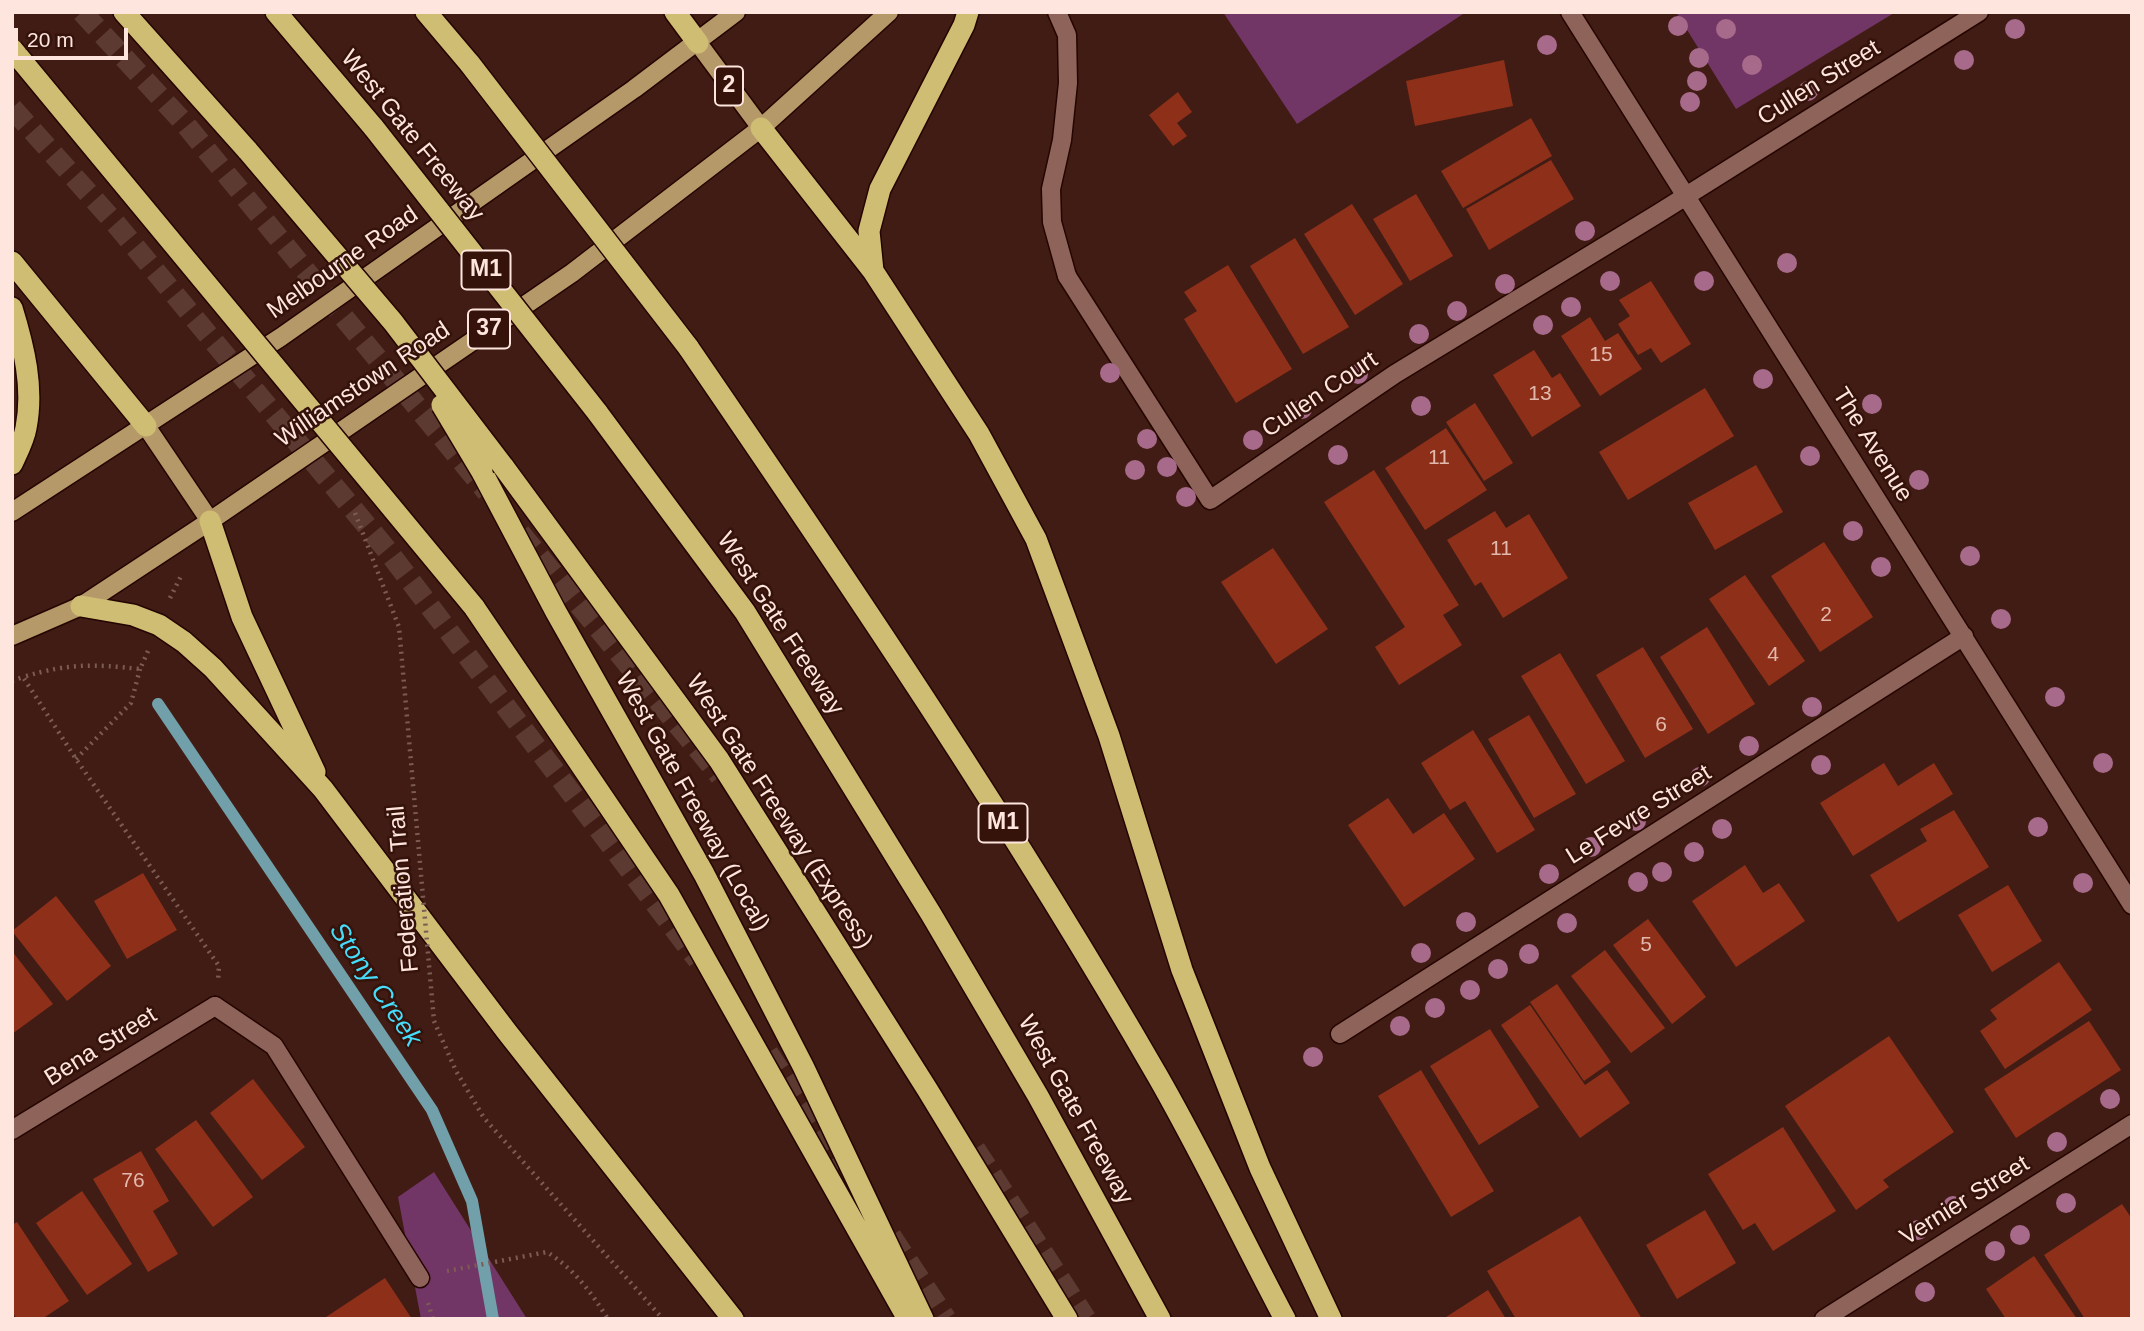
<!DOCTYPE html>
<html>
<head>
<meta charset="utf-8">
<style>
	body { margin:0 }
	#map { position:relative; width:2144px; height:1331px; overflow:hidden; background:#401c14; font-family:Arial,sans-serif }
	canvas { display:block }
	.frame { position:absolute; inset:0; border:14px solid #fee5de; pointer-events:none }
	.scale { position:absolute; left:14px; top:28px; width:114px; height:32px; box-sizing:border-box; border:4px solid #fee5de; border-top:0; padding-left:9px; font-size:21px; line-height:24px; white-space:nowrap; color:#fee5de; -webkit-text-stroke:5px #35120a; paint-order:stroke }
</style>
</head>
<body>
<div id="map">
<canvas width="2144" height="1331"></canvas>
<div class="frame"></div>
<div class="scale">20 m</div>
</div>
<script>
const ctx = document.querySelector('canvas').getContext('2d');
ctx.lineJoin = 'round';
function fillPath(path, color) {
  ctx.fillStyle = color;
  ctx.fill(path, 'evenodd');
}
function strokePath(path, color, width, dash) {
  ctx.strokeStyle = color;
  ctx.lineWidth = width;
  ctx.lineCap = dash ? 'butt' : 'round';
  ctx.setLineDash(dash || []);
  ctx.stroke(path);
}
function drawText(font, color, halo, rows, align = 'center') {
  ctx.font = font + ' Arial,sans-serif';
  ctx.lineWidth = 5;
  ctx.setLineDash([]);
  ctx.textBaseline = 'middle';
  ctx.strokeStyle = halo;
  ctx.fillStyle = color;
  for (const [text, x, y, turn = 0] of rows) {
    ctx.save();
    ctx.translate(x, y);
    ctx.rotate((+turn || 0) * Math.PI / 180);
    ctx.textAlign = isNaN(turn) ? turn : align;
    if (halo) ctx.strokeText(text, 0, 0);
    ctx.fillText(text, 0, 0);
    ctx.restore();
  }
}
fillPath(new Path2D(`
	M1223,12H1466L1297,124Z
	M1676,12H1894V13L1736,109Z
	M434,1172L527,1319H421L398,1197Z`), '#713666');
strokePath(new Path2D(`
	M158,704L432,1110L472,1201L493,1319`), '#71a0aa', 12);
fillPath(new Path2D(`
	M1504,60L1513,106L1415,126L1406,81Z
	M1178,92L1192,112L1177,123L1187,136L1173,146L1149,115Z
	M1531,118L1552,156L1463,208L1441,171Z
	M1551,160L1574,199L1489,250L1466,209Z
	M1416,194L1453,256L1410,281L1373,219Z
	M1352,204L1403,284L1355,315L1304,234Z
	M1295,238L1349,327L1303,354L1250,266Z
	M1228,265L1292,369L1236,403L1184,319L1197,311L1184,292Z
	M1651,281L1691,344L1661,363L1651,348L1638,355L1618,324L1630,316L1619,300Z
	M1590,317L1605,341L1618,333L1642,369L1600,396L1561,336Z
	M1534,350L1552,378L1560,373L1581,406L1532,437L1493,375Z
	M1705,388L1734,436L1628,500L1599,452Z
	M1475,403L1513,463L1484,481L1446,422Z
	M1446,428L1487,490L1425,530L1385,468Z
	M1756,465L1783,512L1715,550L1688,503Z
	M1374,470L1459,605L1443,615L1462,645L1399,685L1375,647L1405,627L1324,502Z
	M1495,511L1506,528L1529,514L1568,578L1503,618L1481,582L1475,586L1447,540Z
	M1824,542L1873,617L1820,652L1771,576Z
	M1273,548L1328,629L1276,664L1221,582Z
	M1745,575L1805,661L1769,686L1709,599Z
	M1707,627L1755,704L1708,734L1660,657Z
	M1643,647L1693,729L1645,758L1596,675Z
	M1560,653L1625,761L1586,784L1521,676Z
	M1529,715L1576,794L1534,818L1488,739Z
	M1473,730L1535,830L1497,853L1465,801L1450,810L1421,763Z
	M1884,763L1898,786L1934,763L1953,794L1853,856L1820,803Z
	M1388,798L1413,834L1444,813L1475,859L1404,907L1348,825Z
	M1954,810L1989,867L1898,922L1870,875L1927,841L1920,829Z
	M1745,865L1763,893L1779,883L1805,921L1736,967L1692,901Z
	M143,873L177,930L127,959L94,901Z
	M2008,885L2042,941L1992,972L1958,915Z
	M56,896L111,966L67,1001L12,931Z
	M1648,919L1706,997L1672,1024L1613,945Z
	M1605,950L1665,1028L1631,1053L1571,976Z
	M12,951L53,1004L12,1034Z
	M2059,962L2092,1010L2005,1069L1980,1031L1997,1019L1990,1010Z
	M1557,984L1611,1062L1584,1081L1530,1002Z
	M1530,1005L1585,1085L1607,1070L1630,1103L1580,1138L1501,1025Z
	M2089,1021L2121,1070L2016,1138L1984,1089Z
	M1490,1029L1539,1107L1479,1145L1430,1066Z
	M1889,1036L1954,1132L1883,1180L1889,1187L1856,1210L1785,1106Z
	M1421,1070L1494,1191L1451,1217L1378,1096Z
	M253,1079L305,1147L262,1180L210,1113Z
	M196,1120L253,1197L213,1227L155,1149Z
	M1783,1127L1836,1211L1773,1251L1755,1223L1743,1230L1708,1174Z
	M141,1151L169,1201L153,1211L178,1254L148,1272L93,1179Z
	M82,1191L132,1264L87,1295L36,1223Z
	M2122,1204L2132,1219V1319H2085L2044,1255Z
	M1705,1210L1736,1263L1677,1299L1646,1245Z
	M1580,1216L1642,1319H1516L1487,1271Z
	M17,1222L69,1301L42,1319H17L12,1312V1225Z
	M2034,1256L2077,1319H2006L1986,1289Z
	M385,1278L412,1319H323Z
	M1488,1290L1506,1319H1443Z`), '#8e3019');
strokePath(new Path2D(`
	M82,12L186,125L487,492
	M12,108L116,224L387,550L698,960
	M520,533L720,776
	M768,1053L843,1166
	M975,1149L1086,1319
	M891,1236L946,1319`), '#5c3a32', 21, [21, 10]);
const service = new Path2D(`
	M1057,12L1067,35L1068,83L1062,140L1051,189L1052,222L1067,276
	M215,1006L274,1046L420,1278`);
const minor = new Path2D(`
	M1570,12L2132,905
	M1067,276L1210,500L1395,374L1659,213L1979,12
	M1340,1034L1964,636
	M12,1130L215,1006
	M1824,1319L2132,1124`);
const primary = new Path2D(`
	M698,43L761,128
	M146,426L210,521
	M12,512L281,337L634,89L736,12
	M12,636L81,606L210,521L572,273L761,128L889,12`);
const motorway = new Path2D(`
	M124,12L248,151
	M276,12L374,128
	M426,12L470,64
	M675,12L698,43
	M761,128L873,271L979,434L1036,539L1109,736L1182,970L1260,1168L1331,1319
	M12,262L146,426
	M873,271L869,231L880,189L964,25L968,12
	M12,308C24,347 34,388 26,428C24,440 17,453 12,464
	M688,347C851,585 1013,825 1157,1075C1203,1155 1242,1238 1285,1319
	M597,412L745,612L931,914L1038,1096L1160,1319
	M503,466L719,760L927,1089L1067,1319
	M482,472L556,612L704,874L803,1066L923,1319
	M210,521L242,617L315,772
	M81,606L133,615L159,625L184,642L213,668L323,789L507,1032L733,1319
	M474,607L669,895L908,1319`);
strokePath(service, '#250501', 21);
strokePath(minor, '#250501', 21);
strokePath(primary, '#250501', 21);
strokePath(motorway, '#250501', 24);
strokePath(new Path2D(`
	M170,598L182,574
	M148,651L140,669C93,664 70,663 23,677L76,759L219,966L218,981
	M12,681L23,677
	M76,759L131,703L140,669
	M434,1021L456,1071L484,1118L663,1319
	M447,1271L547,1252C574,1269 591,1292 608,1319
	M428,1303L433,1319`), '#7c5b54', 4.5, [2, 5]);
strokePath(service, '#8e6359', 18);
strokePath(minor, '#8e6359', 18);
strokePath(primary, '#b69969', 18);
strokePath(motorway, '#d0bd74', 21);
const motorwayBridge = new Path2D(`
	M12,49L474,607
	M470,64L688,347
	M374,128L597,412
	M248,151L393,322L503,466
	M442,405L482,472`);
strokePath(motorwayBridge, '#250501', 24, []);
strokePath(new Path2D(`
	M355,513L399,627L434,1021`), '#7c5b54', 4.5, [2, 5]);
strokePath(motorwayBridge, '#d0bd74', 21);
ctx.fillStyle = '#a86a8a';
for (const [x, y] of [
	[1678,26],
	[1726,29],
	[2015,29],
	[1547,45],
	[1699,58],
	[1964,60],
	[1752,65],
	[1697,81],
	[1808,91],
	[1690,102],
	[1585,231],
	[1787,263],
	[1610,281],
	[1704,281],
	[1505,284],
	[1571,307],
	[1457,311],
	[1543,325],
	[1419,334],
	[1110,373],
	[1358,374],
	[1763,379],
	[1872,404],
	[1421,406],
	[1302,409],
	[1147,439],
	[1253,440],
	[1338,455],
	[1810,456],
	[1167,467],
	[1135,470],
	[1919,480],
	[1186,497],
	[1853,531],
	[1970,556],
	[1881,567],
	[2001,619],
	[2055,697],
	[1812,707],
	[1749,746],
	[2103,763],
	[1821,765],
	[1700,777],
	[1636,821],
	[2038,827],
	[1722,829],
	[1591,847],
	[1694,852],
	[1662,872],
	[1549,874],
	[1638,882],
	[2083,883],
	[1466,922],
	[1567,923],
	[1421,953],
	[1529,954],
	[1498,969],
	[1470,990],
	[1435,1008],
	[1400,1026],
	[1313,1057],
	[2110,1099],
	[2057,1142],
	[2066,1203],
	[1953,1206],
	[1918,1230],
	[2020,1235],
	[1995,1251],
	[1925,1292]
]) {
  ctx.beginPath();
  ctx.arc(x, y, 10, 0, 2 * Math.PI);
  ctx.fill();
}
drawText('21px', '#e2b8ad', null, [
	["15",1601,355],
	["13",1540,394],
	["11",1439,458],
	["11",1501,549],
	["2",1826,615],
	["4",1773,655],
	["6",1661,725],
	["5",1646,945],
	["76",133,1181]
]);
for (const [x, y, w] of [
	[729,86,28],
	[486,270,49],
	[489,329,42],
	[1003,823,49]
]) {
  const box = new Path2D();
  box.roundRect(x - w / 2, y - 19.5, w, 39, 5);
  ctx.fillStyle = '#35120a';
  ctx.fill(box);
  strokePath(box, '#fee5de', 2);
}
drawText('bold 23px', '#fee5de', null, [
	["2",729,86],
	["M1",486,270],
	["37",489,329],
	["M1",1003,823]
]);
drawText('24px', '#fee5de', '#35120a', [
	["Cullen Street",1819,83,-32],
	["West Gate Freeway",412,136,51],
	["Melbourne Road",343,263,-35],
	["Williamstown Road",363,385,-34],
	["Cullen Court",1320,395,-34],
	["The Avenue",1872,445,58],
	["West Gate Freeway",780,624,57],
	["West Gate Freeway (Local)",692,802,61],
	["West Gate Freeway (Express)",779,812,57],
	["Le Fevre Street",1639,815,-32],
	["Federation Trail",404,889,-95],
	["Bena Street",101,1047,-32],
	["West Gate Freeway",1075,1110,61],
	["Vernier Street",1965,1201,-32]
]);
drawText('italic 26px', '#46ddfc', '#35120a', [
	["Stony Creek",375,985,56]
]);
</script>
</body>
</html>
